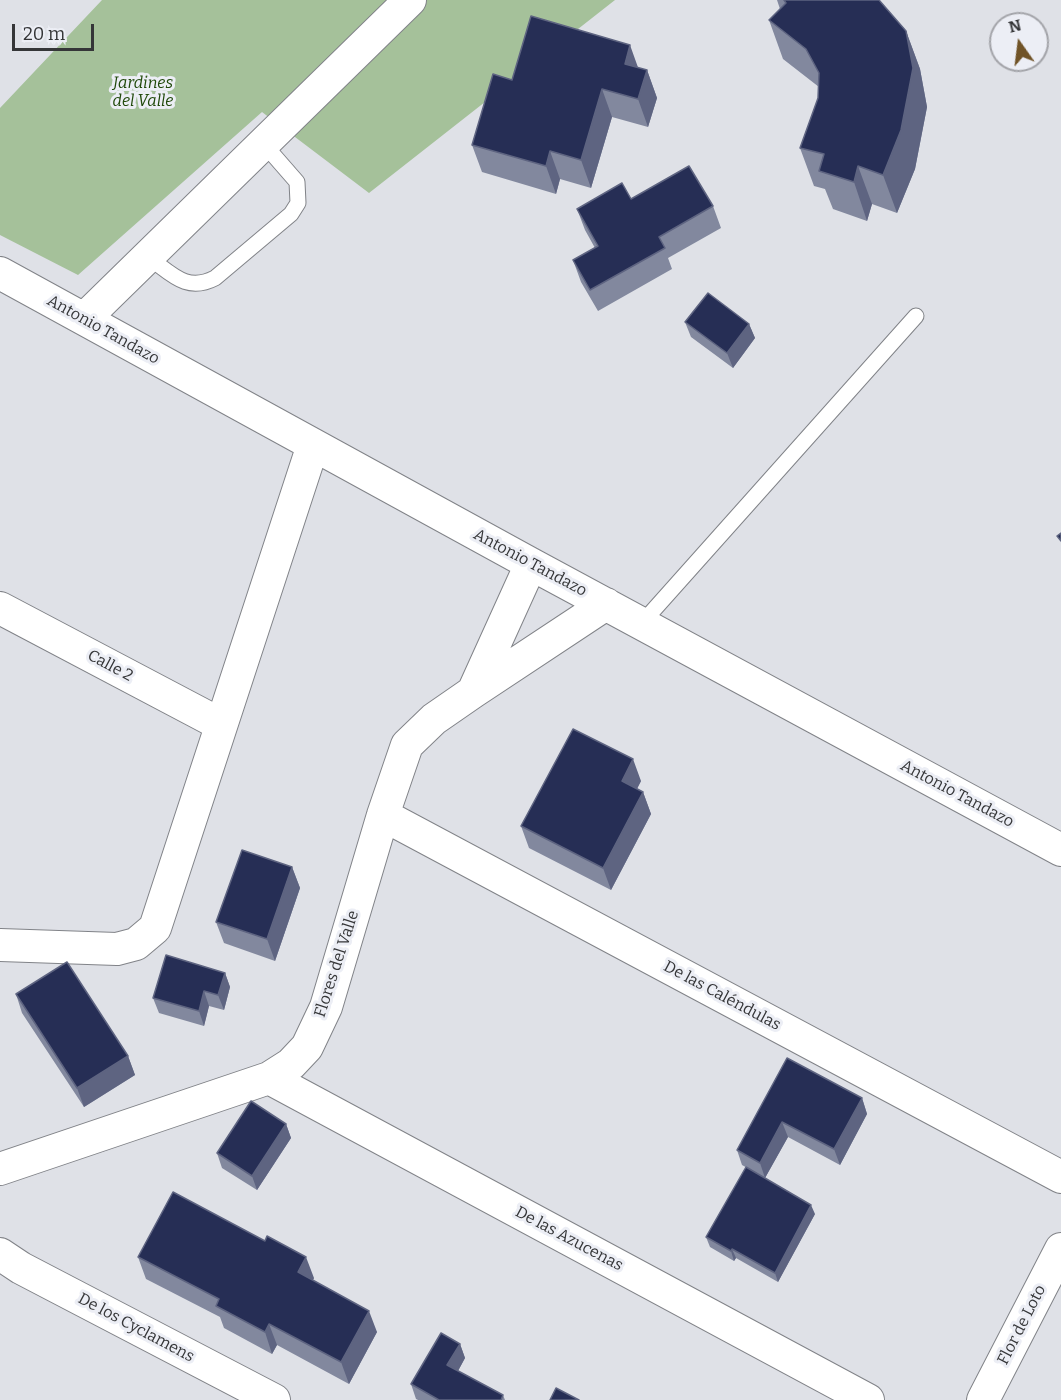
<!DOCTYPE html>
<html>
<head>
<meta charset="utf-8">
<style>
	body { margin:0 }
	#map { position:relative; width:1061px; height:1400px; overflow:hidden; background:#dfe1e7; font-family:Bitter,serif }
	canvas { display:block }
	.north { position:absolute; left:989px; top:12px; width:60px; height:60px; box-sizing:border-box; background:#eceef5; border:2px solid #a3a4a9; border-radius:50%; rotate:346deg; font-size:16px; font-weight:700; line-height:24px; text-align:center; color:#353638 }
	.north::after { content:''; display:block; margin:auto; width:21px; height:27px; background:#705327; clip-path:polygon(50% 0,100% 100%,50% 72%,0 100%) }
	.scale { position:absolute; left:12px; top:24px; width:82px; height:27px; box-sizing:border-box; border:3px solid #353638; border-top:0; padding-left:8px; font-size:18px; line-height:21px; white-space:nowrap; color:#353638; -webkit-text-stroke:4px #eceef5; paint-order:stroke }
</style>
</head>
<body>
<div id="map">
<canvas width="1061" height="1400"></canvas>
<div class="north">N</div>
<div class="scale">20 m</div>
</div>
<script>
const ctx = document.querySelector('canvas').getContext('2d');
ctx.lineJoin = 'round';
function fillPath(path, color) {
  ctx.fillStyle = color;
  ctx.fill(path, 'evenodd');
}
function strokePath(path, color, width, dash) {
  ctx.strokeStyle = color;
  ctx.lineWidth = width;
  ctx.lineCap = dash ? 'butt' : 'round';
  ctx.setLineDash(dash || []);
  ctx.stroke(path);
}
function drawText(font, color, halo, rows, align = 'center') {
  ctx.font = font + ' Bitter,serif';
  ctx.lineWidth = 6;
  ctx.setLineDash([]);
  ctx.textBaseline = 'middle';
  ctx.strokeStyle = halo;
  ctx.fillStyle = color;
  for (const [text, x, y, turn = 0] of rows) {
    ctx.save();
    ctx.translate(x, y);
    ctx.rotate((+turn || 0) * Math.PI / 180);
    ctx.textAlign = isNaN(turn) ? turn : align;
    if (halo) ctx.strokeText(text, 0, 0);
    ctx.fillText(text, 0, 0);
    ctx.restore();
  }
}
fillPath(new Path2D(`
	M102,0H615L369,193L262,112L78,275L0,235V108Z`), '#a5c19a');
const service = new Path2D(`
	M148,257C171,273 186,293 215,278L291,214L298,203L297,182L263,143
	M642,623L916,316`);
const minor = new Path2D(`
	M0,273L531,564L1061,850
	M84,319L410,0
	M0,608L220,724
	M473,692L531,564
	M383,815L1061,1177
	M0,945L117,949L136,944L155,928L313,445
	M269,1078L868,1400
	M0,1169L269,1078L291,1064L307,1047L326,1007L383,815L407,745L434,719L473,692L606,604
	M0,1254L21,1268L274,1400
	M983,1400L1061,1249`);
strokePath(service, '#818388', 17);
strokePath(minor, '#818388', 34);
strokePath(service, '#fff', 15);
strokePath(minor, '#fff', 32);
fillPath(new Path2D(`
	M777,0H879L906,31L920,69L927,107L915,169L897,213L872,204L867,221L833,209L825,189L814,186L800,148L818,98L819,87L783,59L769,20L780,9Z
	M638,68L647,70L657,98L648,127L612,117L591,188L560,179L556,194L482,172L472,145L512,80Z
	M631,199L713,206L721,228L668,258L672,269L598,311L581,282L573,260L595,248L585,230L577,209Z
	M685,322L749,324L755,338L733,368L691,337Z
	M641,781L637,789L643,792L651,814L611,890L529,848L521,826Z
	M292,867L300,888L275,961L224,943L216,922Z
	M225,973L230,987L224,1010L209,1006L204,1026L159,1013L153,998Z
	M16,994L128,1056L135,1075L84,1107L22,1013Z
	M787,1058L862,1098L867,1114L840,1165L788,1137L765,1178L742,1165L737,1150Z
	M286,1124L291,1138L257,1190L222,1168L217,1153Z
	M815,1214L778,1282L736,1258L734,1261L710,1247L706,1237Z
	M138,1257L314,1278L313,1280L377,1332L349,1384L277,1345L272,1354L224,1328L220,1317L146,1279Z
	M460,1344L465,1358L458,1371L503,1395L505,1400H418L416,1399L411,1384Z`), '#82889e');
fillPath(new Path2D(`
	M906,31L920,69L927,107L915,169L897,213L883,175Z
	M630,45L640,73L625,64Z
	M647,70L657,98L648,127L638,99Z
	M602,89L612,117L591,188L581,160Z
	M550,151L560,179L556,194L546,166Z
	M858,166L872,204L867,221L854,182Z
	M749,324L755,338L733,368L727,353Z
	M633,759L641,781L630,802L622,781Z
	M643,792L651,814L611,890L603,868Z
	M292,867L300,888L275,961L267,939Z
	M225,973L230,987L224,1010L218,995Z
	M204,991L209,1006L204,1026L199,1011Z
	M128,1056L135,1075L84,1107L77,1088Z
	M862,1098L867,1114L840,1165L834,1149Z
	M782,1122L788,1137L765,1178L760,1163Z
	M286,1124L291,1138L257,1190L252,1176Z
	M811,1205L815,1214L778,1282L775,1273Z
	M732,1249L736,1258L734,1261L731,1251Z
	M306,1257L314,1278L305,1293L298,1272Z
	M369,1311L377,1332L349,1384L341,1362Z
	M269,1324L277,1345L272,1354L265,1332Z
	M460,1344L465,1358L453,1380L447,1365Z`), '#5e6481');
const building = new Path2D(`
	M784,0H879L906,31L913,68L901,130L883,175L858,166L854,182L819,171L824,154L800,148L818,98L819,73L806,49L769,20L786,3Z
	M531,16L630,45L625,64L647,70L638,99L602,89L581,160L550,151L546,166L472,145L493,74L512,80Z
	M689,166L713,206L659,237L665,248L590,290L573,260L598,246L577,209L622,183L631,199Z
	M708,293L749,324L727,353L685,322Z
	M1061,533V541L1057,536Z
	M573,729L633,759L622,781L643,792L603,868L521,826Z
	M242,850L292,867L267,939L216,922Z
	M166,955L225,973L218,995L204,991L199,1011L153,998Z
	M67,962L128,1056L77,1088L16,994Z
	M787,1058L862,1098L834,1149L782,1122L760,1163L737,1150Z
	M251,1101L286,1124L252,1176L217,1153Z
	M746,1167L811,1205L775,1273L732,1249L731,1251L706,1237Z
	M173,1192L265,1241L267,1236L306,1257L298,1272L369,1311L341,1362L269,1324L265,1332L216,1306L219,1299L138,1257Z
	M441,1333L460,1344L447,1365L503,1395L501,1400H439L411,1384Z
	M556,1388L579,1400H550Z`);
fillPath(building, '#262e55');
strokePath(building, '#5e6481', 1.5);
drawText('italic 16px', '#20490a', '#eceef5', [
	["Jardines",143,84],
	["del Valle",143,102]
]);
drawText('16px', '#353638', '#eceef5', [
	["Antonio Tandazo",103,330,29],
	["Antonio Tandazo",530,563,28],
	["Calle 2",110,666,28],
	["Antonio Tandazo",957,794,28],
	["Flores del Valle",337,964,-72],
	["De las Caléndulas",722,996,28],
	["De las Azucenas",569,1239,28],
	["Flor de Loto",1022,1325,-63],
	["De los Cyclamens",136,1328,28]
]);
</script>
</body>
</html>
